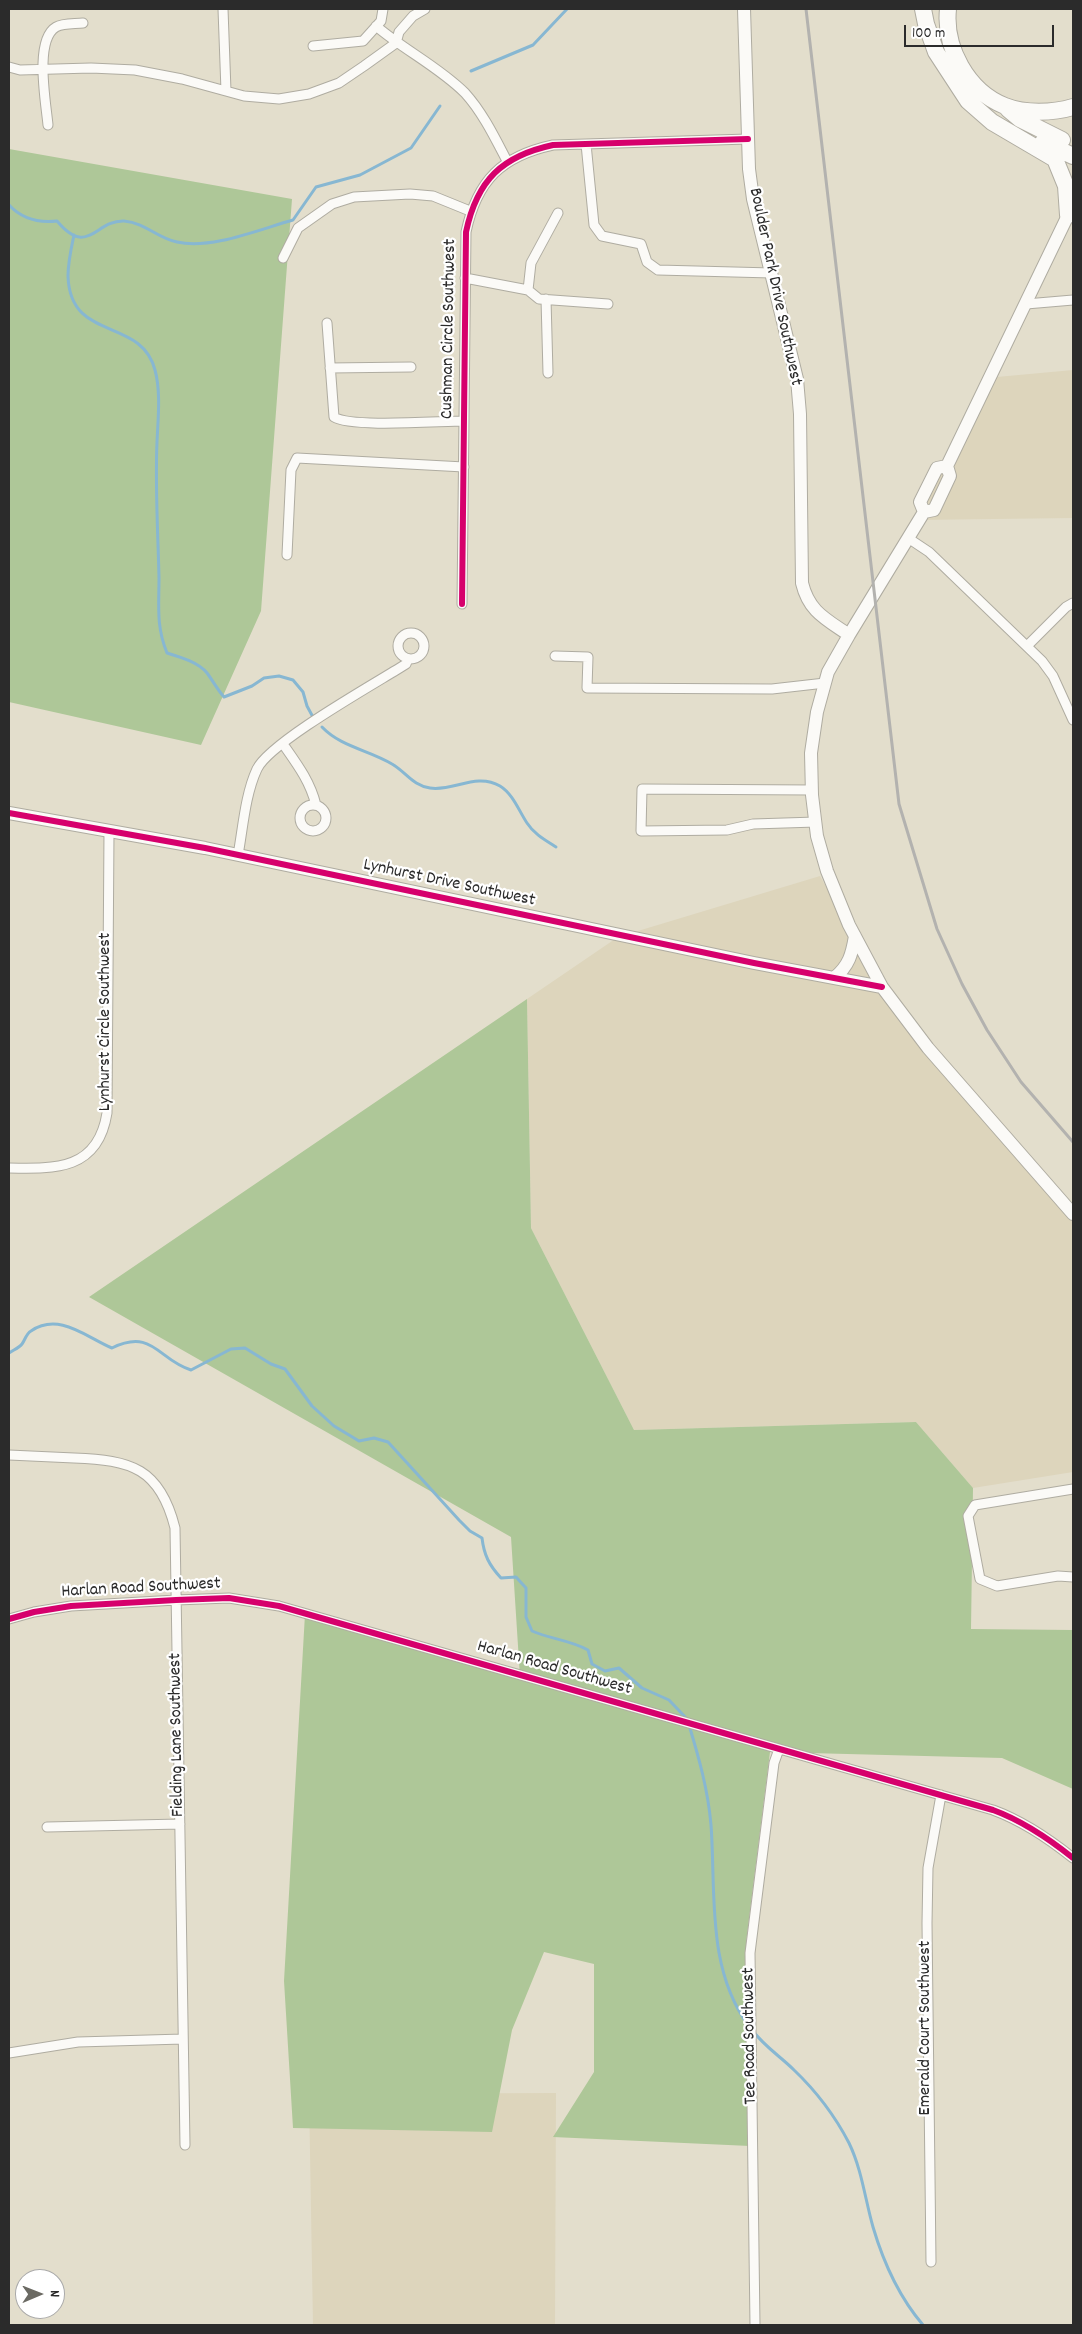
<!DOCTYPE html>
<html>
<head>
<meta charset="utf-8">
<style>
	body { margin:0 }
	#map { position:relative; width:1082px; height:2334px; overflow:hidden; background:#e3decc; font-family:Dekko,sans-serif }
	canvas { display:block }
	.frame { position:absolute; inset:0; border:10px solid #2b2b2b; pointer-events:none }
	.north { position:absolute; left:15px; top:2269px; width:50px; height:50px; box-sizing:border-box; background:#fff; border:1px solid #aaa; border-radius:50%; rotate:89deg; font-size:14px; font-weight:700; line-height:20px; text-align:center; color:#2b2b2b }
	.north::after { content:''; display:block; margin:auto; width:18px; height:22px; background:#6b6a63; clip-path:polygon(50% 0,100% 100%,50% 72%,0 100%) }
	.scale { position:absolute; left:904px; top:25px; width:150px; height:22px; box-sizing:border-box; border:2px solid #2b2b2b; border-top:0; padding-left:6px; font-size:15px; line-height:18px; white-space:nowrap; color:#2b2b2b; -webkit-text-stroke:4px #fff; paint-order:stroke }
</style>
</head>
<body>
<div id="map">
<canvas width="1082" height="2334"></canvas>
<div class="frame"></div>
<div class="north">N</div>
<div class="scale">100 m</div>
</div>
<script>
const ctx = document.querySelector('canvas').getContext('2d');
ctx.lineJoin = 'round';
function fillPath(path, color) {
  ctx.fillStyle = color;
  ctx.fill(path, 'evenodd');
}
function strokePath(path, color, width, dash) {
  ctx.strokeStyle = color;
  ctx.lineWidth = width;
  ctx.lineCap = dash ? 'butt' : 'round';
  ctx.setLineDash(dash || []);
  ctx.stroke(path);
}
function drawText(font, color, halo, rows, align = 'center') {
  ctx.font = font + ' Dekko,sans-serif';
  ctx.lineWidth = 4.5;
  ctx.setLineDash([]);
  ctx.textBaseline = 'middle';
  ctx.strokeStyle = halo;
  ctx.fillStyle = color;
  for (const [text, x, y, turn = 0] of rows) {
    ctx.save();
    ctx.translate(x, y);
    ctx.rotate((+turn || 0) * Math.PI / 180);
    ctx.textAlign = isNaN(turn) ? turn : align;
    if (halo) ctx.strokeText(text, 0, 0);
    ctx.fillText(text, 0, 0);
    ctx.restore();
  }
}
fillPath(new Path2D(`
	M1073,370V518L916,520L986,378Z
	M820,876L867,960L913,1033L1073,1210V1472L973,1488L916,1422L634,1430L531,1228L527,999L618,937Z
	M556,2093L555,2325H313L309,2094Z`), '#ddd5bc');
fillPath(new Path2D(`
	M9,149L292,199L261,611L201,745L9,702Z
	M527,999L531,1228L634,1430L916,1422L973,1488L971,1629L1073,1630V1789L1002,1758L770,1752L746,1943L750,2146L553,2137L594,2072V1964L544,1952L512,2030L492,2132L293,2128L284,1981L305,1614L520,1677L511,1537L89,1297Z`), '#aec798');
strokePath(new Path2D(`
	M471,71L533,45L567,9
	M9,205C22,219 39,223 57,221C88,258 95,220 124,221C146,223 157,238 177,242C211,250 260,229 293,220L316,187L360,175L411,148L440,106
	M74,235C71,249 68,262 68,276C70,343 141,316 155,370C161,392 158,419 157,442C155,487 158,533 159,578C159,606 156,626 167,653C180,657 198,662 207,673C213,681 217,689 224,697L252,686L264,678L279,676L293,680L303,692L307,706L314,719
	M322,727C341,747 369,750 392,764C406,772 413,786 430,788C453,792 476,772 500,786C513,794 519,811 527,823C534,834 545,840 556,847
	M9,1353C13,1350 19,1348 22,1344C25,1340 26,1334 31,1331C59,1312 86,1337 112,1348C153,1328 158,1360 191,1370L231,1349L245,1348L271,1364L285,1369L312,1406L334,1426L359,1441L374,1438L388,1442L459,1520L470,1531L482,1538C484,1555 489,1565 501,1578L516,1577L526,1588V1617L532,1631C550,1639 570,1640 588,1650L592,1664L605,1671L619,1668L642,1688L669,1700L687,1719
	M689,1725C699,1758 708,1790 711,1825C716,1891 706,1969 749,2026
	M753,2031C764,2046 781,2057 794,2070C816,2091 835,2116 849,2143C862,2170 865,2199 873,2227C883,2261 900,2298 923,2325`), '#87b7d2', 3);
const street = new Path2D(`
	M223,9L226,91
	M376,26C404,50 439,67 465,93C483,113 495,138 507,161
	M313,46L363,41L381,21L383,9
	M9,67L20,70L91,68L135,70L182,79L244,96L279,99L309,94L339,83L364,66L396,43L399,32L413,16L425,9
	M48,125C46,103 34,40 56,27C63,23 74,24 83,23
	M586,144L594,225L602,236L641,244L647,262L658,270L772,273
	M558,213L531,263L528,290L539,299L608,304
	M283,258L298,228L332,204L354,197L410,194L433,196L470,211
	M465,278L528,290
	M546,299L548,373
	M1026,304L1073,300
	M327,323L334,417C351,428 439,421 464,421
	M330,368L411,367
	M908,538L929,552L1042,661L1053,676L1073,720
	M287,555L291,470L297,458L464,467
	M462,604L466,232C477,180 502,156 553,145L748,139
	M398 646a13 13 0 1 1 26 0a13 13 0 1 1-26 0Z
	M1027,646L1066,607L1073,603
	M555,656L588,657L587,688L772,689L825,683
	M283,744C297,764 310,781 316,805
	M812,790L642,789L641,831L727,830L753,824L816,822
	M300 818a13 13 0 1 1 26 0a13 13 0 1 1-26 0Z
	M238,855C243,828 245,795 257,769C270,742 376,683 406,664L408,659
	M9,1168C56,1169 98,1170 107,1113L109,832
	M9,1455C30,1456 52,1457 74,1458C131,1460 160,1468 175,1528L185,2145
	M1073,1489L975,1505L968,1516L980,1579L997,1586L1058,1576L1073,1577
	M9,1619L34,1612L71,1606L176,1600L229,1598L279,1606L993,1810C1023,1821 1048,1838 1073,1858
	M47,1827L180,1824
	M9,2053L78,2042L183,2039
	M931,2262L927,1923L928,1868L941,1795
	M755,2325L750,1953L774,1763L779,1749`);
const secondary = new Path2D(`
	M744,9L749,169L753,199L797,379L800,414L802,583C809,612 826,619 849,635
	M1072,207L947,466L950,476L934,510L924,512L849,635L828,672L817,712L811,753L812,795L817,836L827,871L849,925L882,987L928,1048L1073,1214
	M924,512L920,502L937,468L947,466
	M9,813L205,848L754,963L882,987
	M834,978C849,966 852,954 855,936`);
const highway = new Path2D(`
	M923,9L926,24L936,52L968,101L992,122L1055,159L1066,186L1068,215
	M948,9C944,47 967,91 1005,106C1025,114 1053,113 1073,107
	M1008,109L1020,119L1062,140
	M1043,142L1073,156`);
strokePath(street, '#afaca1', 11);
strokePath(secondary, '#afaca1', 14);
strokePath(highway, '#afaca1', 18);
strokePath(street, '#fbfaf7', 9);
strokePath(secondary, '#fbfaf7', 12);
strokePath(highway, '#fbfaf7', 16);
strokePath(new Path2D(`
	M806,9L899,804L937,929L962,984L987,1030L1021,1082L1073,1142`), '#b3b2af', 3);
strokePath(new Path2D(`
	M462,604L466,232C477,180 502,156 553,145L748,139
	M9,813L205,848L754,963L882,987
	M9,1619L34,1612L71,1606L176,1600L229,1598L279,1606L993,1810C1023,1821 1048,1838 1073,1858`), '#d6006c', 6);
drawText('18px', '#2b2b2b', '#fff', [
	["Boulder Park Drive Southwest",774,287,78],
	["Cushman Circle Southwest",450,329,-89],
	["Lynhurst Drive Southwest",449,884,12],
	["Lynhurst Circle Southwest",107,1022,-90],
	["Harlan Road Southwest",141,1589,-3],
	["Harlan Road Southwest",554,1669,16],
	["Fielding Lane Southwest",178,1735,-91],
	["Emerald Court Southwest",927,2028,-90],
	["Tee Road Southwest",751,2036,-91]
]);
</script>
</body>
</html>
